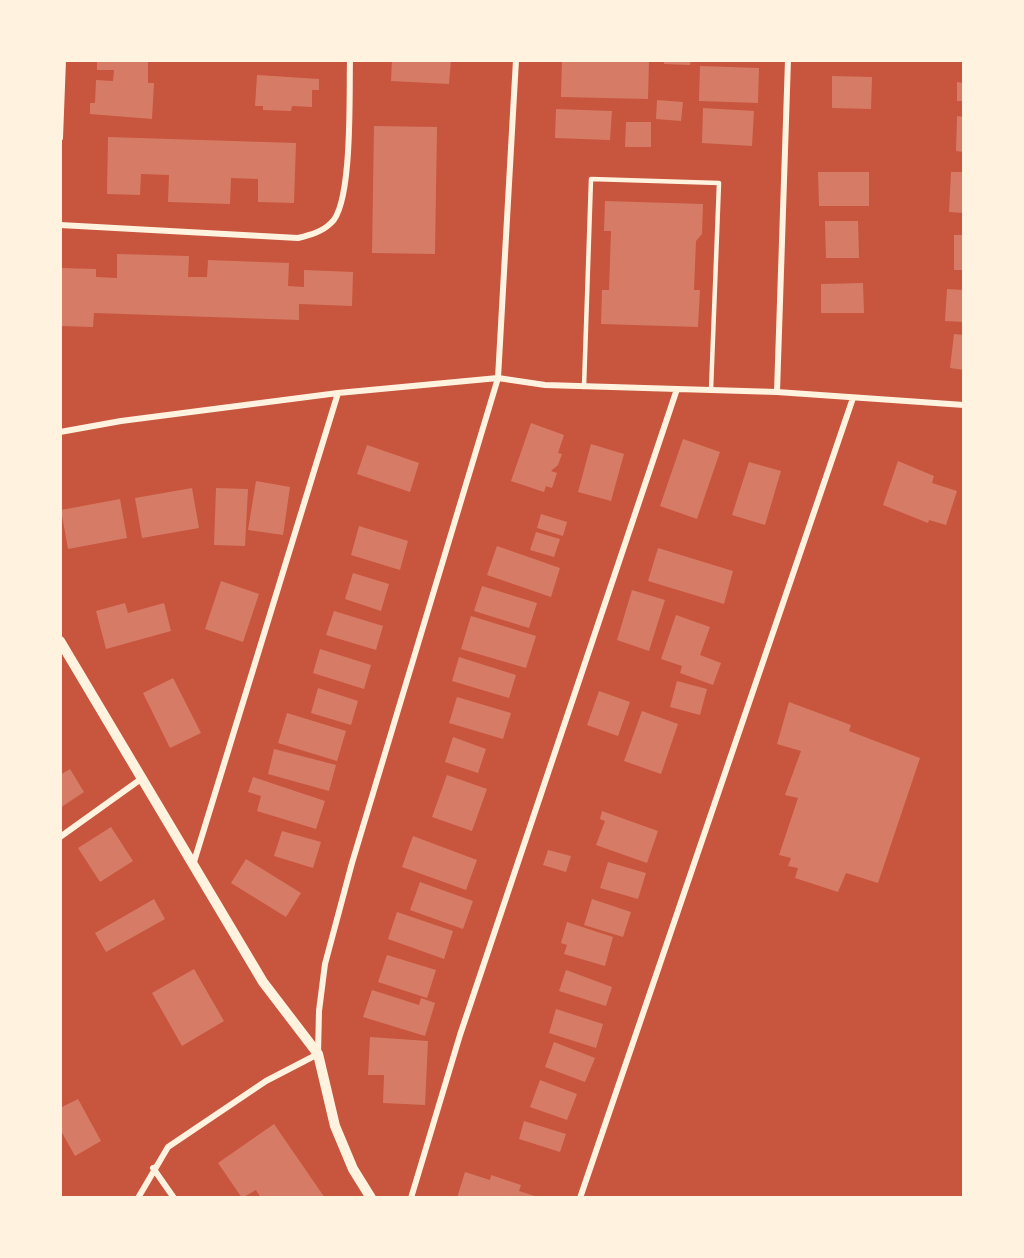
<!DOCTYPE html>
<html>
<head>
<meta charset="utf-8">
<style>
	body { margin:0 }
	#map { position:relative; width:1024px; height:1258px; overflow:hidden; background:#c8553d; font-family:"Roboto Condensed",sans-serif }
	canvas { display:block }
	.frame { position:absolute; inset:0; border:62px solid #fff3e0; pointer-events:none }
</style>
</head>
<body>
<div id="map">
<canvas width="1024" height="1258"></canvas>
<div class="frame"></div>
</div>
<script>
const ctx = document.querySelector('canvas').getContext('2d');
ctx.lineJoin = 'round';
function fillPath(path, color) {
  ctx.fillStyle = color;
  ctx.fill(path, 'evenodd');
}
function strokePath(path, color, width, dash) {
  ctx.strokeStyle = color;
  ctx.lineWidth = width;
  ctx.lineCap = dash ? 'butt' : 'round';
  ctx.setLineDash(dash || []);
  ctx.stroke(path);
}
fillPath(new Path2D(`
	M97,60H148V83H154L152,119L90,114V103H95L96,80L113,81L114,70H97Z
	M392,60H451L449,84L391,81Z
	M562,60H649L648,99L561,97Z
	M664,60H691L690,65L664,64Z
	M700,66L759,68L758,103L699,101Z
	M257,75L319,79V90H312V107L292,106L291,111L263,110V106H255Z
	M832,76L872,77L871,109L832,108Z
	M957,82L964,83V101H957Z
	M657,100L683,102L681,121L656,119Z
	M703,108L754,111L752,146L702,143Z
	M556,109L612,111L610,140L555,138Z
	M957,116L964,117V152L956,151Z
	M626,122H651V147H625Z
	M374,126L437,127L435,254L372,253Z
	M108,137L296,143L294,203L258,202V179L231,178L230,204L168,202L169,175L141,174L140,195L107,194Z
	M818,172H869V206H819Z
	M951,172H964V213L949,212Z
	M605,201L703,204L702,234L696,241L694,290H700L698,327L601,324L602,290H609L611,231H604Z
	M825,221H858L859,258H826Z
	M954,235H964V270H954Z
	M117,254L189,256L188,277H207L208,260L289,263L288,286L304,287V270L353,272L352,306L299,304V320L94,313L93,327L60,326V268L96,269V277L117,278Z
	M863,283L864,313H821V284Z
	M947,289L964,290V322L945,321Z
	M954,334L964,335V370L950,368Z
	M531,423L564,435L558,453L562,454L558,465L551,471L557,473L552,488L546,486L544,492L511,481Z
	M683,439L720,452L697,519L660,506Z
	M591,444L624,454L611,501L578,492Z
	M367,445L419,463L410,492L357,474Z
	M898,461L934,476L932,483L957,491L946,525L929,520L928,523L883,505Z
	M749,462L781,471L765,525L732,515Z
	M256,481L290,487L283,535L248,530Z
	M192,488L199,528L142,538L135,498Z
	M216,488L248,489L245,546L214,545Z
	M120,499L127,538L68,549L61,510Z
	M541,514L567,522L563,536L537,528Z
	M359,526L408,541L400,570L351,555Z
	M536,532L560,539L554,557L530,550Z
	M497,546L560,568L551,597L487,575Z
	M658,548L733,571L724,604L648,581Z
	M353,573L389,584L381,611L345,599Z
	M221,581L259,594L243,642L205,629Z
	M482,586L537,603L529,628L474,611Z
	M632,590L665,600L649,651L617,640Z
	M125,603L128,613L164,603L171,631L106,649L96,611Z
	M334,611L383,626L376,650L326,635Z
	M676,615L710,627L700,655L721,663L713,685L680,673L682,666L661,659Z
	M471,616L536,636L526,668L461,649Z
	M320,649L371,665L364,689L313,673Z
	M459,657L516,675L509,698L452,681Z
	M173,678L201,733L170,748L143,693Z
	M677,681L707,689L700,715L670,707Z
	M318,688L358,701L351,725L311,713Z
	M599,691L630,702L618,736L587,725Z
	M457,697L511,713L503,739L449,723Z
	M789,702L851,725L849,731L920,758L878,883L846,873L838,892L795,878L798,868L788,866L791,858L779,855L798,798L785,795L801,751L777,744Z
	M642,711L678,724L661,774L624,761Z
	M287,713L346,731L337,761L278,743Z
	M453,737L486,749L478,773L445,762Z
	M274,749L336,765L329,791L268,774Z
	M70,769L84,792L60,808V775Z
	M447,775L487,789L472,831L432,817Z
	M253,777L325,801L316,829L257,811L261,796L248,792Z
	M602,811L658,831L647,863L596,845L605,821L600,819Z
	M111,827L133,861L100,882L78,848Z
	M282,831L321,842L313,868L274,856Z
	M413,836L477,860L466,890L402,867Z
	M548,850L571,856L566,872L543,865Z
	M246,859L301,893L286,917L231,883Z
	M608,862L646,873L638,899L600,888Z
	M420,882L473,901L463,929L410,910Z
	M154,899L165,919L106,952L95,933Z
	M592,899L631,912L623,937L584,925Z
	M397,912L453,931L444,959L388,939Z
	M567,922L613,937L605,966L564,954L567,945L561,943Z
	M387,955L436,970L427,998L378,982Z
	M194,969L224,1021L182,1046L152,993Z
	M566,970L612,987L606,1006L559,991Z
	M372,990L419,1005L421,998L435,1003L425,1036L363,1017Z
	M556,1009L603,1024L596,1048L549,1033Z
	M370,1037L428,1041L425,1105L383,1103L384,1075H368Z
	M554,1042L595,1058L585,1082L545,1067Z
	M540,1080L577,1094L567,1120L530,1107Z
	M78,1099L101,1141L75,1156L60,1129V1108Z
	M524,1121L566,1134L560,1152L519,1139Z
	M274,1124L325,1198H261L256,1190L242,1198L218,1163Z
	M465,1172L490,1180L491,1175L521,1185L519,1191L541,1198H457Z`), '#d67c66');
strokePath(new Path2D(`
	M584,387L591,179L719,183L711,390`), '#fff3e0', 4.5);
strokePath(new Path2D(`
	M60,138L63,60
	M60,225L298,238C310,235 322,232 331,223C353,204 349,92 350,60
	M777,392L788,60
	M60,432L121,421L338,393L498,378L545,385L777,392L964,405
	M60,837L141,779
	M193,865L338,393
	M153,1168L174,1198
	M138,1198L168,1147L266,1081L318,1054L319,1011L325,964L352,863L498,378L516,60
	M411,1198L460,1035L677,389
	M580,1198L853,398`), '#fff3e0', 6);
strokePath(new Path2D(`
	M60,641L263,982L318,1054L335,1126L353,1169L371,1198`), '#fff3e0', 10);
</script>
</body>
</html>
